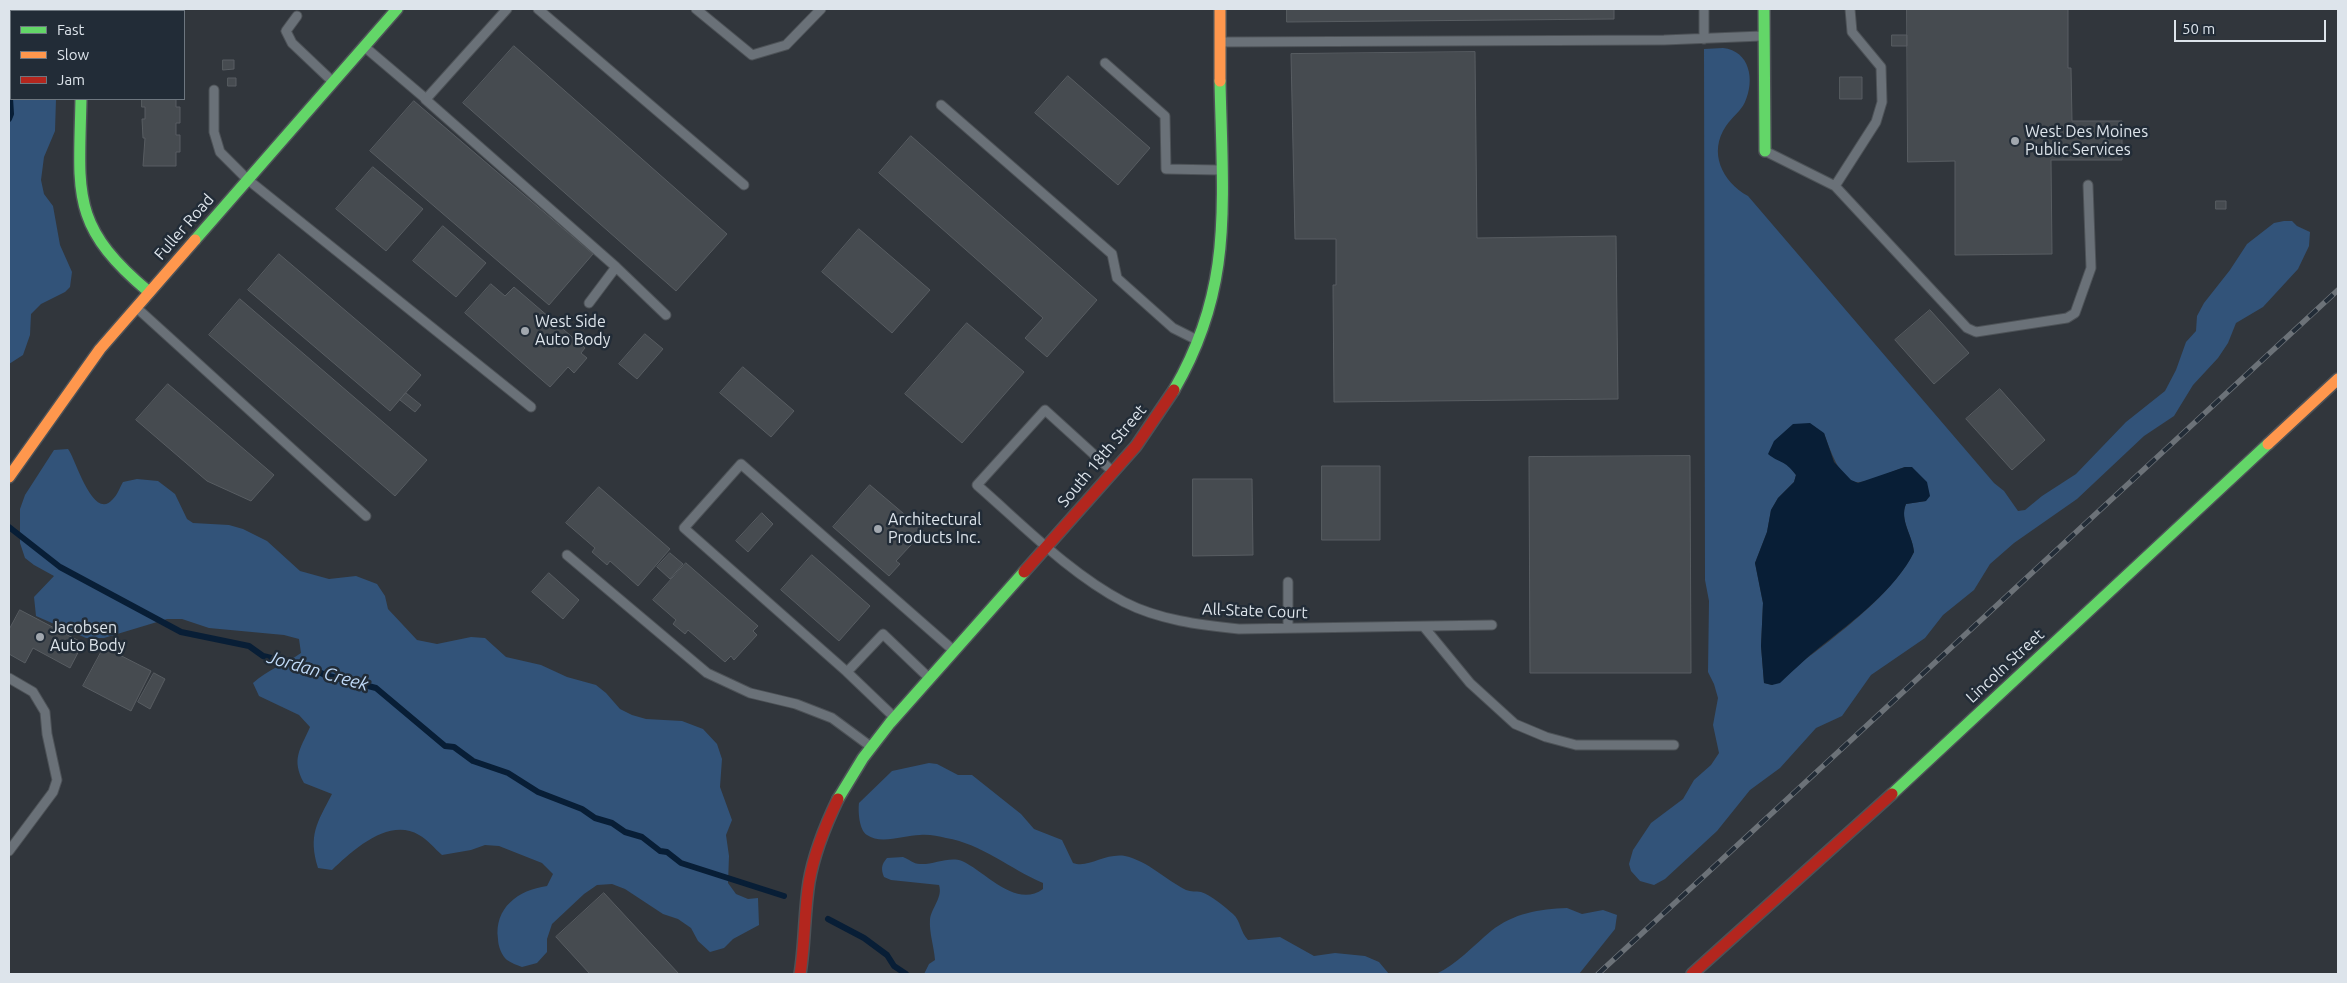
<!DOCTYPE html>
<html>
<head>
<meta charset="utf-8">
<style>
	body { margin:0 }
	#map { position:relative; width:2347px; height:983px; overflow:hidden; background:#31363c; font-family:Ubuntu,sans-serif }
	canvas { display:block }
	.frame { position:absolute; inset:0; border:10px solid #dde4eb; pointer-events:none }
	.legend { position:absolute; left:10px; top:10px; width:175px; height:90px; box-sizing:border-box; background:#222c37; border:1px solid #6d767f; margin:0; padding:6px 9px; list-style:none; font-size:15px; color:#dde4eb }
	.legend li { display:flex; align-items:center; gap:10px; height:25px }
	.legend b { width:25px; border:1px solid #6d767f }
	.scale { position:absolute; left:2174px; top:20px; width:152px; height:22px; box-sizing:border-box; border:2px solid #dde4eb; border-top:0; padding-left:6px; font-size:15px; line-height:18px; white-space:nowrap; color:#dde4eb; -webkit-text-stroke:4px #222c37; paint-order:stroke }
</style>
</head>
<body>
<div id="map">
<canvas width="2347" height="983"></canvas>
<div class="frame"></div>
<ul class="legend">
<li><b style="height:6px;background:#63d668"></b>Fast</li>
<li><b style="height:6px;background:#ff974d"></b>Slow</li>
<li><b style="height:6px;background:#b3261e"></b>Jam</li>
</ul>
<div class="scale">50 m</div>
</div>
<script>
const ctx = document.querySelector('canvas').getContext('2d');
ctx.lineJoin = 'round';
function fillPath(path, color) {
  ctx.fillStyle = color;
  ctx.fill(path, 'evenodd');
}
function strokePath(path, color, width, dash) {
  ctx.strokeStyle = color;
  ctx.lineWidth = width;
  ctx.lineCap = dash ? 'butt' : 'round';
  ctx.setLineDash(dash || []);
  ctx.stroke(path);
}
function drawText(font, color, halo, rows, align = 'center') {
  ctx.font = font + ' Ubuntu,sans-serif';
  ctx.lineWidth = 5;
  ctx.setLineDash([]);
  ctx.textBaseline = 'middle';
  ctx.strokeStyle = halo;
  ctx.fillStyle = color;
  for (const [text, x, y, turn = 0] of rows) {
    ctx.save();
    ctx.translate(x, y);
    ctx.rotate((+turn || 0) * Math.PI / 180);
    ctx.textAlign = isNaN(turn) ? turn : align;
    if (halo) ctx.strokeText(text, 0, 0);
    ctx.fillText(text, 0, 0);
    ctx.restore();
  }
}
fillPath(new Path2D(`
	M9,9H47L49,11H11V99H56L55,131L44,157L41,180L44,194L53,206L60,245L72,272L70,287L65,292L41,304L31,314L30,335L23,355L9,364Z
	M1723,48C1750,51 1755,80 1745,102C1741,111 1732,117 1726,126C1708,152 1722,182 1748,196L1994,483L2004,491L2018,511L2025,510L2042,496L2076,474L2126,422L2165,391L2176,370L2186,342L2196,331L2197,316L2204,303L2230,270L2247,244L2274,223L2284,221H2292L2297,226L2310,232L2309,246L2298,269L2263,307L2236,323L2228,343L2218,358L2193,385L2174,416L2144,436L2077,499L2014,543L1990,564L1974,590L1943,615L1925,638L1871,675L1842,716L1816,728L1780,768L1750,790L1717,831L1665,879L1654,885L1640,881L1631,871L1629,864L1633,850L1651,823L1683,799L1694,780L1711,765L1719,753L1713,725L1718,698L1714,684L1708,672L1709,601L1705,580L1704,49ZM1824,433C1829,447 1841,485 1860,482C1874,481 1891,471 1905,467L1926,501L1906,504C1899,520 1913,536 1914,552C1890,601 1815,651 1772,685L1764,683L1761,646L1763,603L1755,563L1767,532L1771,510L1778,498L1794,482L1796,475L1787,463Z
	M68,449C75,457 93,523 113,499C118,494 120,487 123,482L137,479L158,481L175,494L187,519L193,523L229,525L243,529L267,541L300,571L329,579L356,576L377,584L385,596L388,609L417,640L437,644L471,637L485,638L506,657L541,665L567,677L596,685L606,693L620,709L632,715L646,719L682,721L703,729L717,744L722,759L720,787L732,820L726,835L729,856L728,883L736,894L748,899L758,898L759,925L733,939L724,948L710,952L698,941L691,928L678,919L663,914L625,889L612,884L597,885L584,894L552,924L547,939V952L537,963L522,967C517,965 511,963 507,960C502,956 498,946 498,939C494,908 518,890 547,886L553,874L542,863L499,846L485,845L471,850L442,855C435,849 427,839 419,835C389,817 353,850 332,870L318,868C308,835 317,823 332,794L304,783C291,759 300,750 310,727L299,715L259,696L253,683C267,670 285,664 301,653L299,639L284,635L209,628L182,619H167L104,638H86L36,616L34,597L54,576L34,565L25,558L20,543V509L25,495L54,450Z
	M929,763L937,764L958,775H972L1021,814L1034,829L1062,840L1073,863C1088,869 1104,853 1125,856C1148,861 1166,880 1186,890C1191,892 1196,891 1201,892C1211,895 1225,907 1233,914C1241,921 1240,932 1248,940L1280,937L1314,956L1335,953L1365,956L1379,962L1389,974H924L929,964L935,960C934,946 929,933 930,919C932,907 943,897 939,885L891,880L884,877C881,869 881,865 887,858C892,858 898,857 903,857C909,859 913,864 920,864C933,865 949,856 962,861C986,872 1016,909 1043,889V883C1010,869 982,844 946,838C938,836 928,834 920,835C904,835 881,845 867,835C859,830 858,811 859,803L892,771Z
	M1567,908L1582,914L1603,910L1617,915L1615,929L1579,974H1436C1457,964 1473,946 1491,931C1514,913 1539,909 1567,908Z`), '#325379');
fillPath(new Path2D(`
	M1810,423L1824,433L1834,462L1851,480L1858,483L1905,467H1912L1927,482L1930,496L1926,501L1906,504C1899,520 1913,536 1914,552C1896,589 1852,622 1820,647C1806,658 1793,671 1780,683L1772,685L1764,683L1761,646L1763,603L1755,563L1767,532L1771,510L1778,498L1794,482L1796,475C1784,459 1780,464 1768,454L1774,441L1793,424Z`), '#081e36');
strokePath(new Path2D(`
	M9,82L11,114L9,119
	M9,527L60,567L181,632L249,646L263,656L311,668L325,675L376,688L445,746L454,747L473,761L508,773L538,792L582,809L595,818L612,823L625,832L642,837L660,851L667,852L681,863L784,896
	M828,919L864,938L887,955L894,966L906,974`), '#081e36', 6);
const building = new Path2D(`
	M1287,9H1614V19L1287,22Z
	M1907,9H2068V68H2071L2072,121H2122V160H2051L2052,254L1955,255V161L1908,162Z
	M1892,35H1907V46H1892Z
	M514,46L727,234L676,291L463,103Z
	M1475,52L1477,238L1616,236L1618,399L1334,402L1333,285H1336V239H1295L1291,54Z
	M223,60H234V69L223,70Z
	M1068,76L1150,148L1118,185L1035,113Z
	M1840,77H1862V99H1840Z
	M228,78H236V86H228Z
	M142,99H176V107H180V123H176V135H180V152H176V166H143L145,138H143L142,119H145V107H142Z
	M414,101L593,254L549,305L370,151Z
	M911,136L1097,300L1047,357L1025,338L1043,318L879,173Z
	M373,167L423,209L386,251L336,209Z
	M2216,201H2226V209H2216Z
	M443,226L486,263L456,297L413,261Z
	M859,229L930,290L892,333L822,272Z
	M279,254L421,375L390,411L248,290Z
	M491,284L505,296L514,287L585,348L581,353L587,358L574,373L568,367L550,387L465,313Z
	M240,299L427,460L395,496L209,335Z
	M1930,310L1969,353L1934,384L1895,340Z
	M967,323L1024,372L962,443L905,394Z
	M645,334L663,349L637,379L619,364Z
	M743,367L794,411L771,437L720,393Z
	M168,384L274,475L251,501L207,481L136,420Z
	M2000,389L2045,440L2012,470L1966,419Z
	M406,393L421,405L415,412L400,400Z
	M1690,456L1691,673H1530L1529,457Z
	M1322,466H1380V540H1322Z
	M1193,479H1252L1253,555L1193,556Z
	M870,485L924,531L896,561L900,564L889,576L833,527Z
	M599,487L670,549L638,586L610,561L607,565L592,552L595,548L566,523Z
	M762,513L773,524L748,552L736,541Z
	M670,553L683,564L670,579L657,567Z
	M812,555L870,606L839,641L781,590Z
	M686,563L758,626L753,631L757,635L734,660L731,656L725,662L688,630L685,634L673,624L676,620L653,600Z
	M549,573L579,600L563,619L532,592Z
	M20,610L83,643L70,668L33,648L25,663L9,654V630Z
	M104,647L151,671L131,711L83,686Z
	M154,673L165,679L150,709L138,702Z
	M604,893L679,974H590L556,937Z`);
fillPath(building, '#464b50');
strokePath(building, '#585d62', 1);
const lane = new Path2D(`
	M538,9L744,185
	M696,9L752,55L786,45L821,9
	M1704,9V39
	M297,16L286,31L292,43L332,81
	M1223,42L1664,40L1762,36
	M366,48L426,99L507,9
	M1105,63L1165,116L1166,169L1218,170
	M214,90V132L220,152L247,179L531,407
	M425,99L616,267L589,303
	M941,105L1112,254L1117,278L1173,328L1195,339
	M1767,152L1835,186L1967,328L1976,332L2067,318L2075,313L2091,268L2088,185
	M1835,186L1876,122L1882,102L1881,67L1852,32L1850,9
	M616,267L666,315
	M138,309L366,516
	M1111,470L1045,410L977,485C1023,525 1069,573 1124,602C1159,620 1200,625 1239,629L1492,625
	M567,555L707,673L750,693L796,704L832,718L870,746
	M1288,582V628
	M1424,627L1470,683L1515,724L1546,737L1576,745H1674
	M847,672L684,528L741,464L953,650
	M9,678L33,692L45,712L47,734L57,780L53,792L9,851
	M894,717L847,672L883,634L928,677`);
const street = new Path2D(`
	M81,9V11`);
const fast = new Path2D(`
	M1764,9L1765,151
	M81,99C79,194 70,226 149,292
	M195,240L397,9
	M1174,390C1196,352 1212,307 1218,264C1226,208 1221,138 1220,81
	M1892,794L2268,444
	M838,799L863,758L890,723L1024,572`);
const slow = new Path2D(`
	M1220,9V81
	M2268,444L2338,379
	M9,477L100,349L195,240`);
const jam = new Path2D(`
	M1024,572L1136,446L1174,390
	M800,974C805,944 804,913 809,882C814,853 825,826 838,799
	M1692,974L1892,794`);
strokePath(lane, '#4d5257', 11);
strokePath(street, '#4d5257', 21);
strokePath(fast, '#4d5257', 14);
strokePath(slow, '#4d5257', 14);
strokePath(jam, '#4d5257', 14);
strokePath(lane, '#6a7178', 9);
strokePath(street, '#6a7178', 19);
strokePath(fast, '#63d668', 11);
strokePath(slow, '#ff974d', 11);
strokePath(jam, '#b3261e', 11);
const rail = new Path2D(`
	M1598,974L2338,290`);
strokePath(rail, '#6c7278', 5.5);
strokePath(rail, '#222c37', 4, [11]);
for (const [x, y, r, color] of [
	[2015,141,5,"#a1a7ae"],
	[525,331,5,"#a1a7ae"],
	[878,529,5,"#a1a7ae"],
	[40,637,5,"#a1a7ae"]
]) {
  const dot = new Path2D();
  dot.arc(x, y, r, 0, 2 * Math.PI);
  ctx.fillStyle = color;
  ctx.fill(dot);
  strokePath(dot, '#222c37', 2);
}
drawText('16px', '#dde4eb', '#222c37', [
	["West Des Moines",2025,132],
	["Public Services",2025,150],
	["West Side",535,322],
	["Auto Body",535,340],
	["Architectural",888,520],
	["Products Inc.",888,538],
	["Jacobsen",50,628],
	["Auto Body",50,646]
], 'left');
drawText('16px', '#dde4eb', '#222c37', [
	["Fuller Road",184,227,-49],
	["South 18th Street",1102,456,-50],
	["All-State Court",1255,611,2],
	["Lincoln Street",2005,666,-43]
]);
drawText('italic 18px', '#c0daf8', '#222c37', [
	["Jordan Creek",318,671,16]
]);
</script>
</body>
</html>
